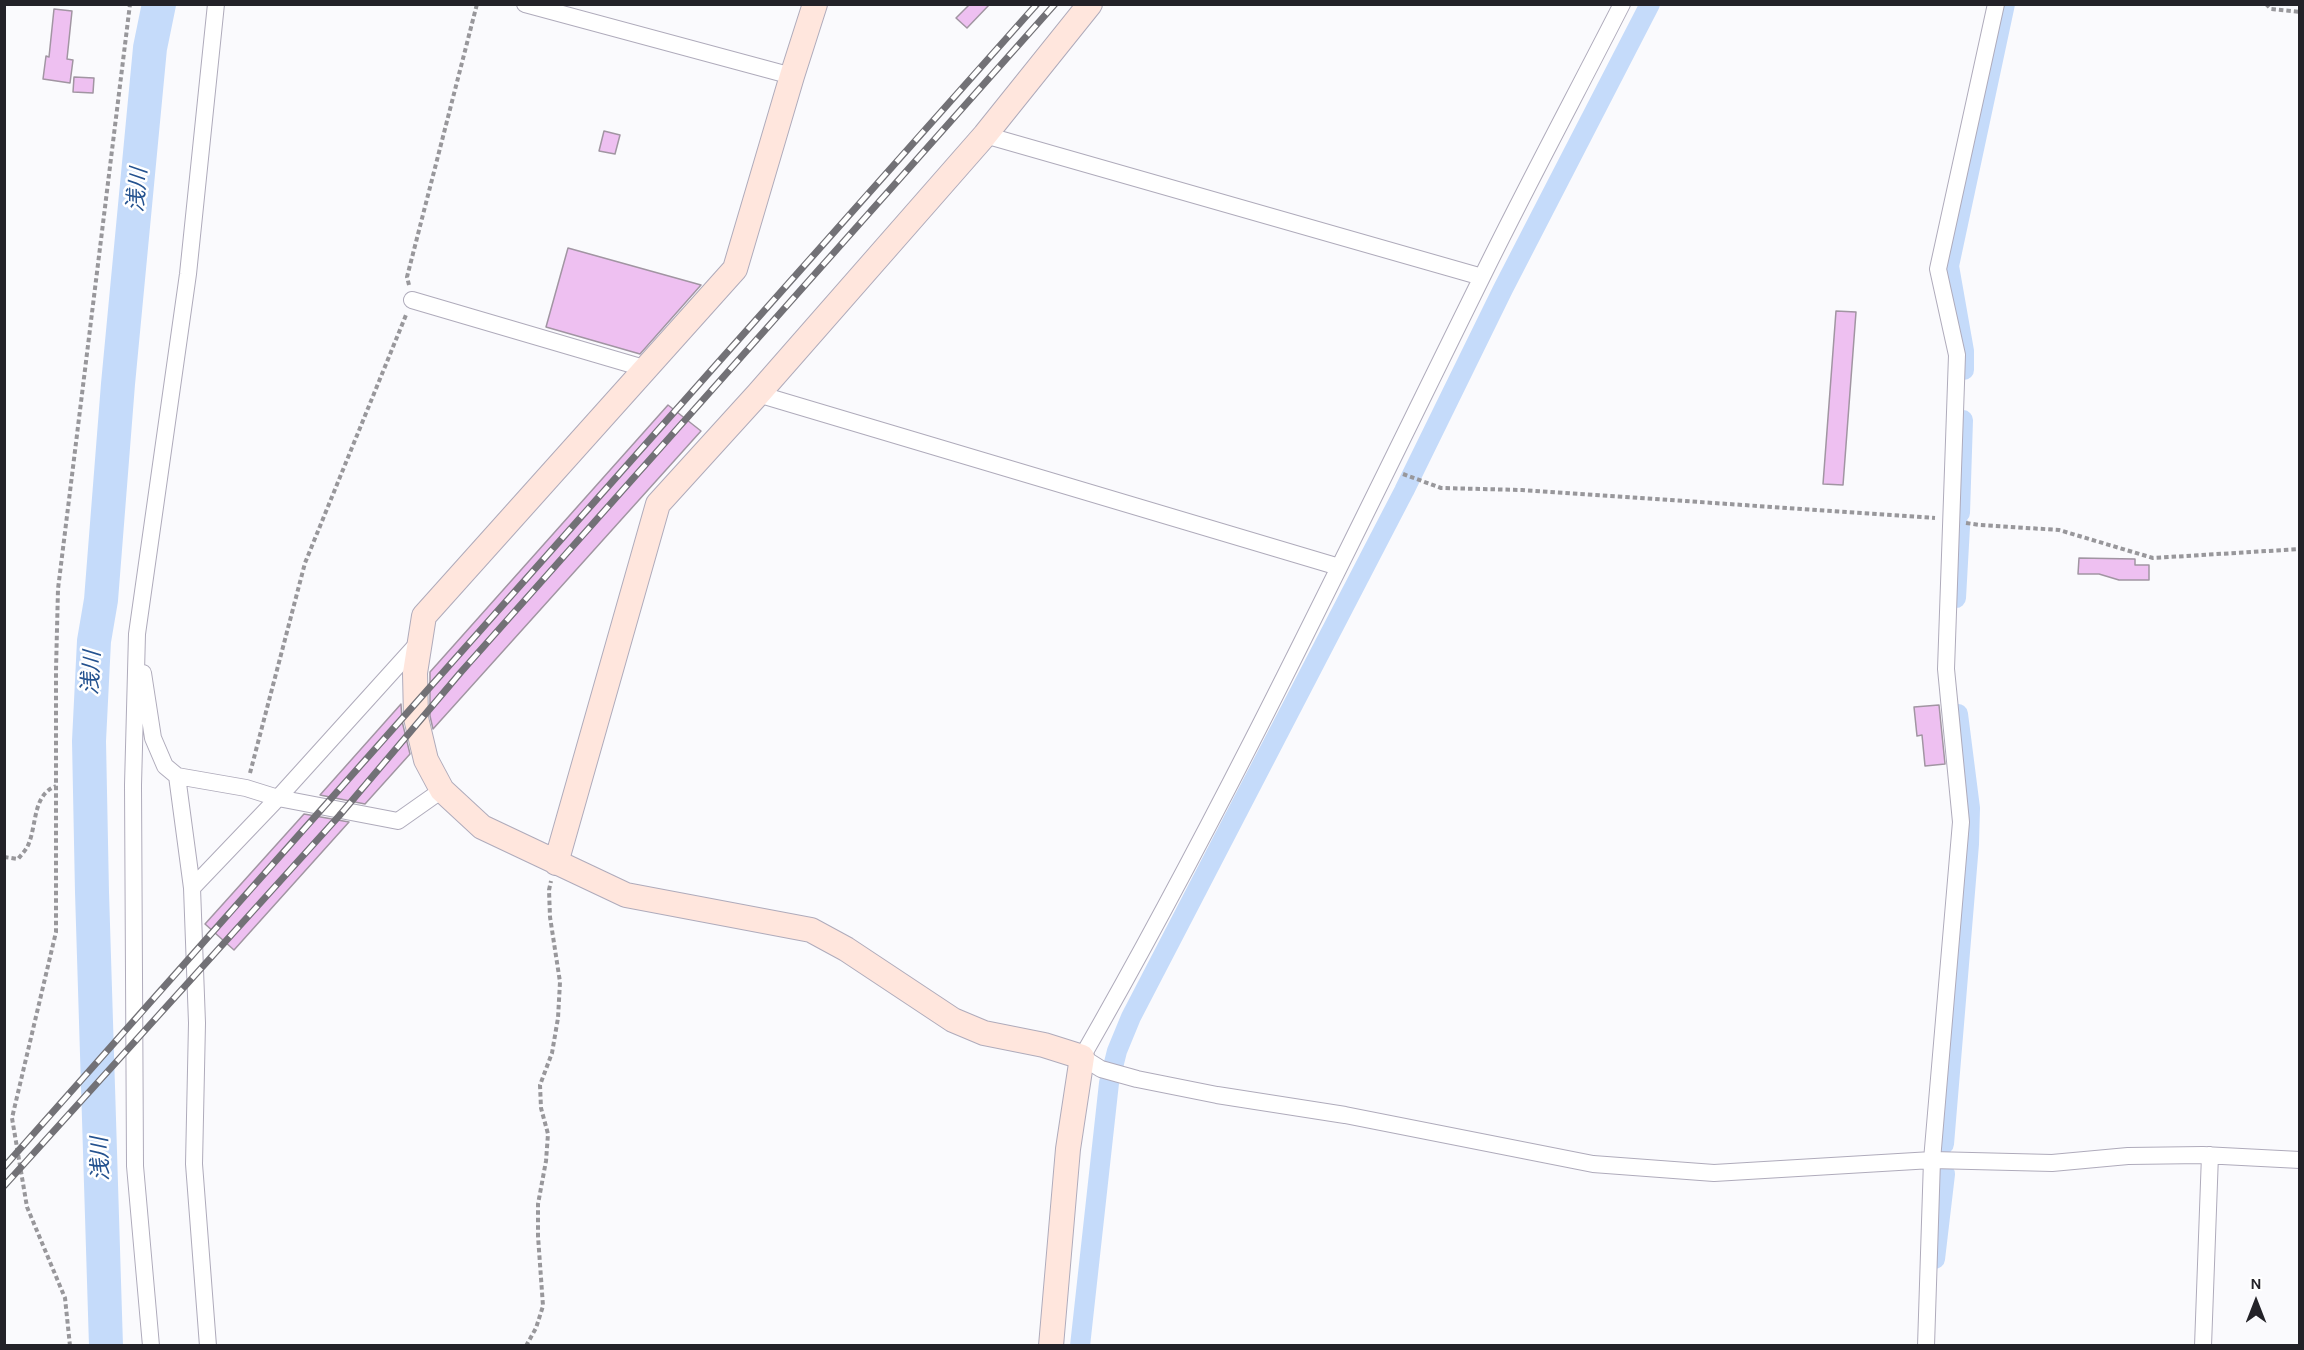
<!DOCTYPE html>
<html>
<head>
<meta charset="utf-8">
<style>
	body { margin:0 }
	#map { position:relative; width:2304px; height:1350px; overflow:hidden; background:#fafafd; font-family:Karla,sans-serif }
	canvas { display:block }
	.frame { position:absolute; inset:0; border:6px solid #232228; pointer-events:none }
	.north { position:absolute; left:2226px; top:1272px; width:60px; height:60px; -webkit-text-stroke:4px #fff; paint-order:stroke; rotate:0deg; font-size:16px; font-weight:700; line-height:24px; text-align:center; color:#232228 }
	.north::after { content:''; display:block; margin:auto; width:21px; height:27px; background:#232228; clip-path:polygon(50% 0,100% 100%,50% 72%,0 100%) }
</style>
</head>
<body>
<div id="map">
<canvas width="2304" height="1350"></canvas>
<div class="frame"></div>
<div class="north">N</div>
</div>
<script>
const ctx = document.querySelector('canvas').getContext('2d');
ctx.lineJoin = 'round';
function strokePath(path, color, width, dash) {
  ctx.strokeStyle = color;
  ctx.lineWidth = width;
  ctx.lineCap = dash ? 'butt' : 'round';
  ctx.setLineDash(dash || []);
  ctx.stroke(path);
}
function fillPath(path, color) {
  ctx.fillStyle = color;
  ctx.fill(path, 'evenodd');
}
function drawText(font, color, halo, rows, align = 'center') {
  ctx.font = font + ' Karla,"Noto Sans JP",sans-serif';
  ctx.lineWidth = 5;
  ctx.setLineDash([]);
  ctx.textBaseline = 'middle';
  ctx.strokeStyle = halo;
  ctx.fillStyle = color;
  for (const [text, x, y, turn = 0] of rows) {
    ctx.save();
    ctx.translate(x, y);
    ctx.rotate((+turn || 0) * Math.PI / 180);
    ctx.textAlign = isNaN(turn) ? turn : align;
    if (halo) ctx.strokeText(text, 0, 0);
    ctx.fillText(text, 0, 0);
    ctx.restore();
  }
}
strokePath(new Path2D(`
	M1964,370V351L1949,266L2005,4
	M1960,513L1963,420
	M1956,598L1960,527
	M1944,1144L1969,844L1970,808L1958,714
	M1935,1259L1945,1174
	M1080,1346L1109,1083L1117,1051L1131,1017L1404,491L1503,289L1650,4`), '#c5dbfa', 20);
strokePath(new Path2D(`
	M106,1346L92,892L89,741L94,641L101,600L118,384L150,48L159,4`), '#c5dbfa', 34);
const building = new Path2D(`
	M970,4H990L967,28L956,18Z
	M54,9L72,11L67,59L73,60L70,83L43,79L46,56L49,57Z
	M74,77L94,78L93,93L73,92Z
	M604,131L620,135L615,154L599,151Z
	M568,248L701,285L640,354L546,327Z
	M1836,311L1856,312L1843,485L1823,484Z
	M668,405L701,431L433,729L430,716V672Z
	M2079,558L2135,559V565H2149V580H2119L2099,574H2078Z
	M401,704L402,721L410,754L365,804L320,795Z
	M1939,705L1945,764L1925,766L1922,735L1917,736L1914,707Z
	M304,814L349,822L234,950L205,924Z`);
fillPath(building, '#eec0f1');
strokePath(building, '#a195a2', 1.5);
const street = new Path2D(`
	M525,4L792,76
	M1622,4C1575,96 1526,187 1481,279C1352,540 1227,804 1082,1057L1101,1069L1137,1079L1217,1095L1345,1115L1593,1164L1714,1173L1932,1160L2052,1163L2128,1156L2203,1155L2300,1160
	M985,135L1482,277
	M412,300L647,369
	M758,394L1339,567
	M143,673L153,738L165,766L177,776L246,788L278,798L398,821L442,790
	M177,776L192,888L197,1023L194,1164L208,1346
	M192,888L278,798L419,642
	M151,1346L135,1166L133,785L137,634L188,274L216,4
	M1926,1346L1932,1160L1961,822L1946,669L1957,355L1938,269L1996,4
	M2203,1346L2210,1155`);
const secondary = new Path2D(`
	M815,4L792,76L735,269L424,616L415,673L416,718L426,760L442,790L482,827L626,895L811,930L846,949L953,1020L984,1033L1044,1045L1082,1057L1068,1149L1051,1346
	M556,863L658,504L758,394L985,135L1090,4`);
strokePath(street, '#afabbb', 18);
strokePath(secondary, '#afabbb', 26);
strokePath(new Path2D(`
	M2266,4L2271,9L2300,12
	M409,285L407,277L477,4
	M1403,474L1441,488L1522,490L1935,518
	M1966,523L1980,525L2059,530L2153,558L2300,549
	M250,773L305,563L406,315
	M4,857L18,859C22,854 27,849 29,843C37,822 33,795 56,786
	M70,1346L65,1298L27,1207L12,1118L56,932V670L58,589L130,4
	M526,1346L536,1328L543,1306L538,1236V1204L546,1161L548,1134L541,1108L540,1085L552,1053L558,1018L560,982L550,917L549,890L551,881`), '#98979b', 4, [4.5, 3]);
strokePath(street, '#fff', 16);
strokePath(secondary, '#ffe6dd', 24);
const rail = new Path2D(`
	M4,1167C349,779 692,391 1037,4
	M4,1186L339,816L461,672L1055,4`);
strokePath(rail, '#727176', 7);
strokePath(rail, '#fff', 4.5, [14]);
drawText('italic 22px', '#24528f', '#fff', [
	["浅川",138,190,-85],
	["浅川",92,673,-87],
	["浅川",101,1159,-92]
]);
</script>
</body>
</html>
